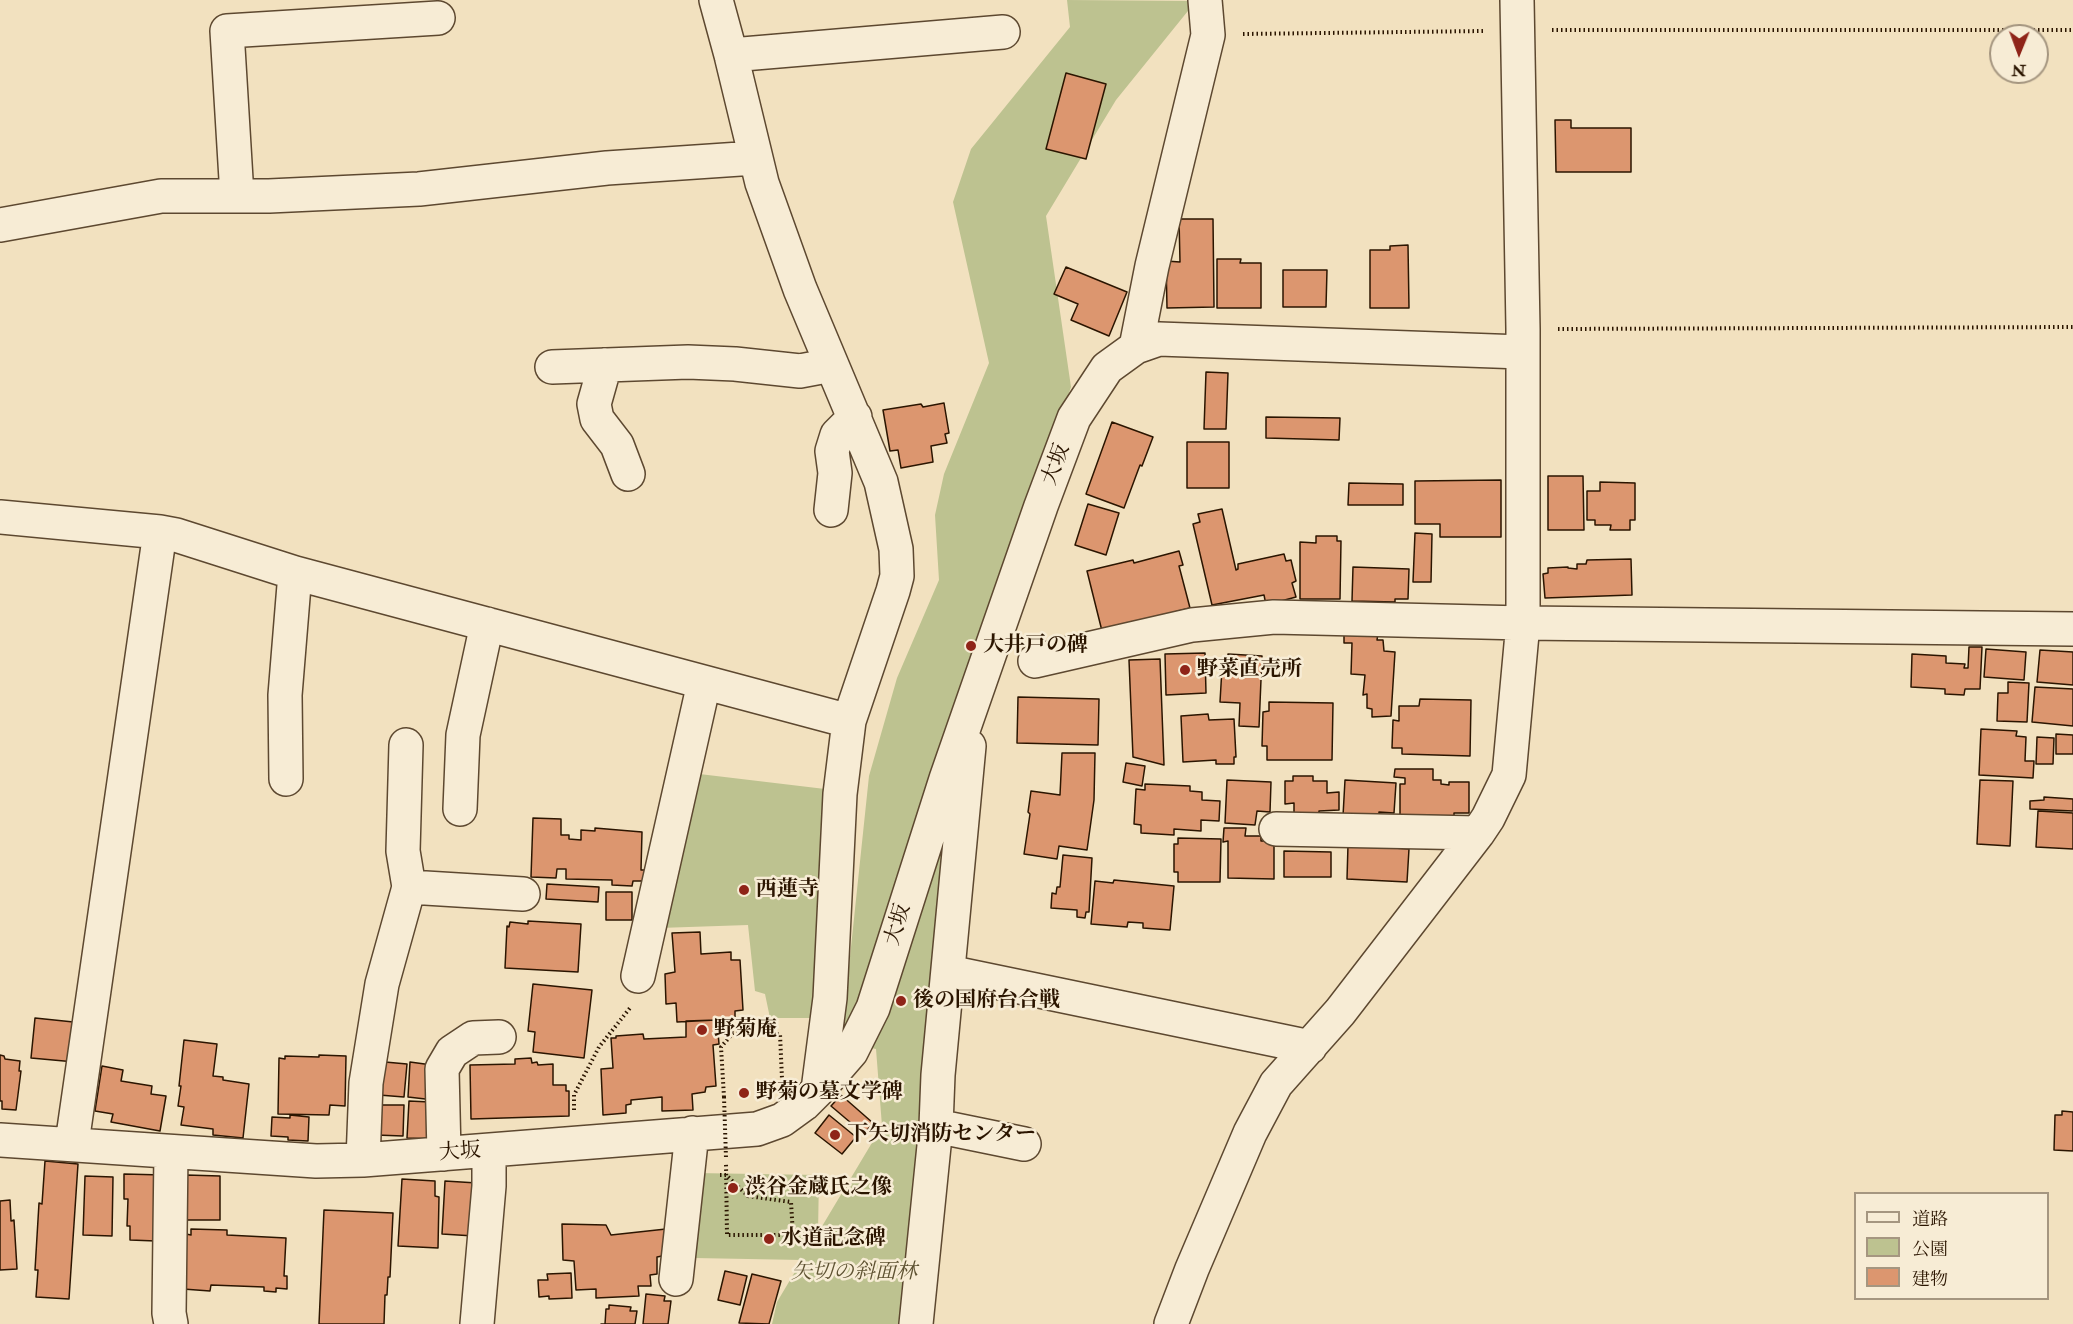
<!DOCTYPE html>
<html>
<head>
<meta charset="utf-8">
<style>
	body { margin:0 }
	#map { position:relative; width:2073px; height:1324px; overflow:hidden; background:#f2e1bf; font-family:"IM FELL Double Pica","Noto Serif JP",serif }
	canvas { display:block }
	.legend { position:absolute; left:1854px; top:1192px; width:195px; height:108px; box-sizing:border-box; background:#f7ecd5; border:2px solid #a59680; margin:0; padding:8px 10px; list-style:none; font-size:18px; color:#2b1500 }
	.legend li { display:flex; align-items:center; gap:12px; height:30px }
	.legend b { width:30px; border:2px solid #a59680 }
	.north { position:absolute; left:1989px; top:24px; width:60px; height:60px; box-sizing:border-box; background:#f7ecd5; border:2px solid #a59680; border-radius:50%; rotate:181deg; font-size:16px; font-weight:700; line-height:24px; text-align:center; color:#2b1500 }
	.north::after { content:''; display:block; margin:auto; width:21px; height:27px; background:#8f2418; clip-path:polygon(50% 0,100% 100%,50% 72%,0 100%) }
</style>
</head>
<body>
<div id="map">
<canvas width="2073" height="1324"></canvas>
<ul class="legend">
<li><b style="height:8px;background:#f7ecd5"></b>道路</li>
<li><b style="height:16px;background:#bdc290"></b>公園</li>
<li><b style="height:16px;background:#dc966f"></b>建物</li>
</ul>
<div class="north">N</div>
</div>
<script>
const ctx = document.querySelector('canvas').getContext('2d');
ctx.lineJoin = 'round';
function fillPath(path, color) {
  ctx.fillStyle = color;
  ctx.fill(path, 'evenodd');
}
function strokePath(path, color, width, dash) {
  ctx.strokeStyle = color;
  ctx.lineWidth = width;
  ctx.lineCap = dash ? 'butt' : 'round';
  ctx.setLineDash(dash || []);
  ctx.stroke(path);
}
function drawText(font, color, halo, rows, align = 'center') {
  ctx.font = font + ' "IM FELL Double Pica","Noto Serif JP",serif';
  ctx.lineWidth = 5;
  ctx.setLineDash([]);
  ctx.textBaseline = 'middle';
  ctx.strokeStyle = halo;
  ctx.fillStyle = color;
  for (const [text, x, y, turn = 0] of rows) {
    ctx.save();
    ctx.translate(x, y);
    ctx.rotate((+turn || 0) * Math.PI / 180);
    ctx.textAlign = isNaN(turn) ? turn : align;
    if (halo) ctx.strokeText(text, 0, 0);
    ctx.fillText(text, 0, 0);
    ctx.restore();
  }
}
fillPath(new Path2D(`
	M1067,0L1196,1L1116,100L1046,216L1071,387L959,717L900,1324H772L777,1302L802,1260L694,1258L695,1173L819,1175L818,1233L882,1126L876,1049L841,1042L869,776L897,678L939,580L935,515L944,474L989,363L953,202L971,149L1070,27Z
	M691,773L825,789L817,990L811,1018H770L765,994L755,991L748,925L659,928Z`), '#bdc290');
const building = new Path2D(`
	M1066,73L1106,84L1086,159L1046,149Z
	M1555,120H1571V128H1631V172H1556Z
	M1179,219H1213L1214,307L1167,308L1166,261L1180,262Z
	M1408,245L1409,308H1370V250H1390V246Z
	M1217,259H1241L1240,263H1261V308H1217Z
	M1066,267L1127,292L1109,336L1071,320L1078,304L1054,294Z
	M1283,270H1327L1326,307H1283Z
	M1206,372L1228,373L1226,429H1204Z
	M944,403L949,433L945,434L947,443L931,446L933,462L901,468L898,450L890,451L883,410L921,404L923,407Z
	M1266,417L1340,418L1339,440L1266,438Z
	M1112,422L1153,437L1142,466L1140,465L1124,508L1086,494Z
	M1187,442H1229V488H1187Z
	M1548,476H1583L1584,530H1548Z
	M1501,480V537H1440V524H1415V481Z
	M1600,482L1635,483V520H1630V530H1610L1611,525H1595V520H1587V491H1600Z
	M1349,483L1403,484V505H1348Z
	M1088,504L1119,513L1106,555L1075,545Z
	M1222,509L1236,570L1238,569V564L1284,554L1286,561L1291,560L1296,581L1292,583L1296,597L1266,605L1264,595L1212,605L1193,524L1200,522L1198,514Z
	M1415,533L1432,534L1431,582H1413Z
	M1316,536H1337V541H1341L1340,599H1300V542L1316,543Z
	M1179,551L1183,565L1179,566L1190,608L1102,631L1087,571L1133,560L1134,563Z
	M1631,559L1632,595L1545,598L1543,574L1548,573V568L1568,567V568L1577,569V564H1586L1587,560Z
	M1353,567L1409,569L1408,599H1395V602L1352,601Z
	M1344,633H1378L1377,640H1383L1384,651L1395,652L1391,716L1372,717V709L1367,708V694L1363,695L1365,675L1351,674L1352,643H1344Z
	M1969,647H1982L1980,689H1965L1964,695L1945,694V689L1911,687L1912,654L1946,656V663L1965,664L1964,668H1968Z
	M1986,649L2026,652L2024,680L1984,677Z
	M2040,650L2073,652V685L2037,682Z
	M1205,653L1206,693L1166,695L1165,654Z
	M1228,654L1262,656L1259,727L1239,726L1240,703L1220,702L1222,668H1228Z
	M1160,659L1164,765L1133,757L1129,660Z
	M2008,682L2029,683L2027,722L1997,721L1998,693H2008Z
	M2035,687L2073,689V726L2032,722Z
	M1018,697L1099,699L1098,745L1017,743Z
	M1420,699L1471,700L1470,756L1402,754V748H1392L1393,720L1399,721V706H1419Z
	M1269,702L1333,703L1332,760H1267V746H1262L1263,712L1269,711Z
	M1208,714L1209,720L1234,719L1236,757H1234V764H1216V760L1183,762L1181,716Z
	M1981,729L2017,731L2016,736L2026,737L2025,761H2034L2033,778L1979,775Z
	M2056,734L2073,735V754H2056Z
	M2037,737L2054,738L2053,764H2036Z
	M1062,753H1095L1094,800L1087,850L1059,846L1057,859L1024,854L1030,814L1028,812L1031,791L1060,795Z
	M1126,763L1145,766L1142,786L1123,782Z
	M1395,769H1433V780H1441V784L1449,785V782H1469V813H1454V816L1400,815V784H1405V778L1394,777Z
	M1293,776H1313V781H1327V793L1339,792V810L1319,811V815H1294V803L1285,804V781H1293Z
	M1227,780L1271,782L1270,812L1257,811L1255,825L1225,823Z
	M1345,780L1396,783L1394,813L1379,812V818L1343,816Z
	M1980,780L2013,781L2010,846L1977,844Z
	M1145,784L1190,786V791L1202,792V800L1220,801L1219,821L1201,820V831L1174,829V835L1141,833V825L1134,824L1136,789L1145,790Z
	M2044,797L2073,799V811L2030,809V801L2044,800Z
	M2038,811L2073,813V849L2036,847Z
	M533,818L561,819V835H569V839L581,840V830L595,831V828L642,832L641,870H645V881H633L632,886L612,885V880L566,879V869H557L556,878L531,877Z
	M1224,828H1246L1245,836H1261V841H1274V879L1228,878V841L1223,842Z
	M1178,838L1221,839L1220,882H1178V872H1174V844H1178Z
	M1348,845L1409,849L1407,882L1347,879Z
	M1284,851L1331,852V877H1284Z
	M1063,855L1092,858L1089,912H1086L1085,918L1077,917V910L1051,908L1052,893L1056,894L1057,887H1060Z
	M1114,880L1174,886L1170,930L1143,928V923L1128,922L1127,927L1091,924L1095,881L1113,883Z
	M547,884L599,887L598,902L546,899Z
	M606,892H632V920H606Z
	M528,921L581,924L578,972L505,968L507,926L509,927L510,922L528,924Z
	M700,932L701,954L731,952V960H740L743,1010L735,1011V1019L677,1022L676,1003L666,1004L665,974L675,972L672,933Z
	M533,984L592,990L584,1058L533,1052L535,1032L528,1031Z
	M35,1018L83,1023L75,1062L31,1058Z
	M717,1020L719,1044L713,1045L716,1086L706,1087L705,1092L692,1094L693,1110L662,1111V1097L631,1100V1104L626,1105V1113L603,1115L601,1069L613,1068L611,1038H616V1036L643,1034L644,1039L686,1037V1021Z
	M184,1040L217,1044L213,1076L223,1077V1080L249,1084L243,1138L213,1135V1129L181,1125L184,1107L178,1106L181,1086H179Z
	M0,1055L4,1056L5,1059L20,1061L19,1071H21L16,1110L2,1109V1101H0Z
	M319,1055L346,1056L345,1106L330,1105L329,1115L278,1114L279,1058L285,1059V1056L319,1057Z
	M531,1058L532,1063L537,1062L538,1065L553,1064V1085H566V1091H569V1116L471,1119L470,1065L515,1064V1059Z
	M385,1062L407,1064L404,1097L379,1095Z
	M410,1062L432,1065L434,1100L408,1097Z
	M102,1066L123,1070L121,1081L152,1086L151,1094L166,1096L160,1131L111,1122L113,1114L95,1111Z
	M841,1095L873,1123L864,1134L831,1106Z
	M409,1101L430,1102L433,1139L407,1138Z
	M381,1105H404L403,1136L376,1135Z
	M2062,1111L2073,1112V1151L2054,1150L2055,1115H2062Z
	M290,1115L309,1117L308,1141L288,1140V1137L271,1136L272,1117L290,1118Z
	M829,1115L856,1137L842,1154L815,1133Z
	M45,1161L78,1164L69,1299L36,1297L38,1270H35L39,1203L42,1204Z
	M124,1174L163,1175L156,1241L130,1240V1226H127L128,1199H124Z
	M186,1175L220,1176V1220H187V1229H182Z
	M85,1176L113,1177L112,1236L83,1235Z
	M402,1179L435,1181V1196L439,1197L438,1248L398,1246Z
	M445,1181L477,1183L474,1236L442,1234Z
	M10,1200L11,1221L14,1220L17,1269L0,1270V1201Z
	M324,1210L393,1213L390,1277H388L387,1295H385L384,1324H319Z
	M562,1224L606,1225L611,1235L666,1229L667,1255L657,1257V1274L650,1275L651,1286H638L639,1296L596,1298V1289L576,1290L574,1261L563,1260Z
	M191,1229L227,1230V1235L286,1238L284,1276H287V1289L276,1288V1292L264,1291V1287L211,1285L210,1291L183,1289L186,1234L191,1235Z
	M725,1271L747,1276L740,1305L718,1300Z
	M571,1273L572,1298L549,1299V1296L539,1297L538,1280H548L547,1274Z
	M752,1274L781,1281L769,1324L739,1323Z
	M646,1294L665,1296L664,1301H671L668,1324H643Z
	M609,1305L631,1307L630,1311H637L635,1324H601H605L606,1309H609Z`);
fillPath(building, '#dc966f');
strokePath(building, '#2b1500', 1.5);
const minor = new Path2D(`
	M716,0L731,55L762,183L800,289L881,482L896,549L897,576L893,591L849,721L840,794L830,998L818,1090
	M731,55L1003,32
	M237,196L227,31L438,18
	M0,225L161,196H269L419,189L607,168L755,158
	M1136,347L1152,266L1208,35L1205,0
	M605,365L594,404L597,419L617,445L628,474
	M552,367L688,362L735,364L800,371L832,365
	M831,510L835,473L832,451L837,435L855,417
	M0,517L160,532L176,535L295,573L849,721
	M1035,661L1192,625L1274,617L1523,623L2073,629
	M286,779L285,695L295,573
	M460,809L463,735L487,624
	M1276,829L1478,833
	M409,887L523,894
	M948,972L1310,1047
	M638,976L704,683
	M936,1126L1024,1144
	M0,1140L316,1161L363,1160L757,1129L782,1120L804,1104L818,1090L851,1052L873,1008L946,779L1041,506L1074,418L1107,368L1136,347L1159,339L1522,352
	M72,1143L160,532
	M171,1152L169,1313L171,1324
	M444,1154L442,1069L452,1052L473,1038L499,1037
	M363,1160L366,1083L382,984L409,887L403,851L406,745
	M676,1279L692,1133
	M477,1324L489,1186V1151
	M916,1324L936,1126L938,1075L969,746
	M1171,1324L1192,1269L1250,1133L1276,1084L1340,1012L1478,833L1488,818L1509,775L1523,623V329L1517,0`);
strokePath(minor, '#5d4830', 36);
strokePath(new Path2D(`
	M1552,30H2073
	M1243,34L1484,31
	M1558,329L2073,327
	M724,1097L721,1047L733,1033L780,1034L782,1079
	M574,1110V1095L599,1047L630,1008
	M720,1175H726L748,1196L791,1202L793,1235H727L726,1164`), '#2b1500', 4, [1.5, 3]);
strokePath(minor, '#f7ecd5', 33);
strokePath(new Path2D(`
	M724,1097L726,1158`), '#2b1500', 4, [1.5, 3]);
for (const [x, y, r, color] of [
	[971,646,6,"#8f2418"],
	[1185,670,6,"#8f2418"],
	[744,890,6,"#8f2418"],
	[901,1001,6,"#8f2418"],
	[702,1030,6,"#8f2418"],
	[744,1093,6,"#8f2418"],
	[835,1135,6,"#8f2418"],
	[733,1188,6,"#8f2418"],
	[769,1239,6,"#8f2418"]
]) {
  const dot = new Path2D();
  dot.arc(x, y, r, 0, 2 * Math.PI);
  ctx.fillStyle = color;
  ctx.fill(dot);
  strokePath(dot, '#f7ecd5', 2);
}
drawText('21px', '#2b1500', '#f7ecd5', [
	["大坂",1057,465,-69],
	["大坂",899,925,-73],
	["大坂",460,1153,-4]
]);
drawText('bold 21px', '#2b1500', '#f7ecd5', [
	["大井戸の碑",983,646],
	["野菜直売所",1197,670],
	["西蓮寺",756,890],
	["後の国府台合戦",913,1001],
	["野菊庵",714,1030],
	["野菊の墓文学碑",756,1093],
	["下矢切消防センター",847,1135],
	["渋谷金蔵氏之像",745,1188],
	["水道記念碑",781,1239]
], 'left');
drawText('italic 21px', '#5e5232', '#f7ecd5', [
	["矢切の斜面林",854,1273]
]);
</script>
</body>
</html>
